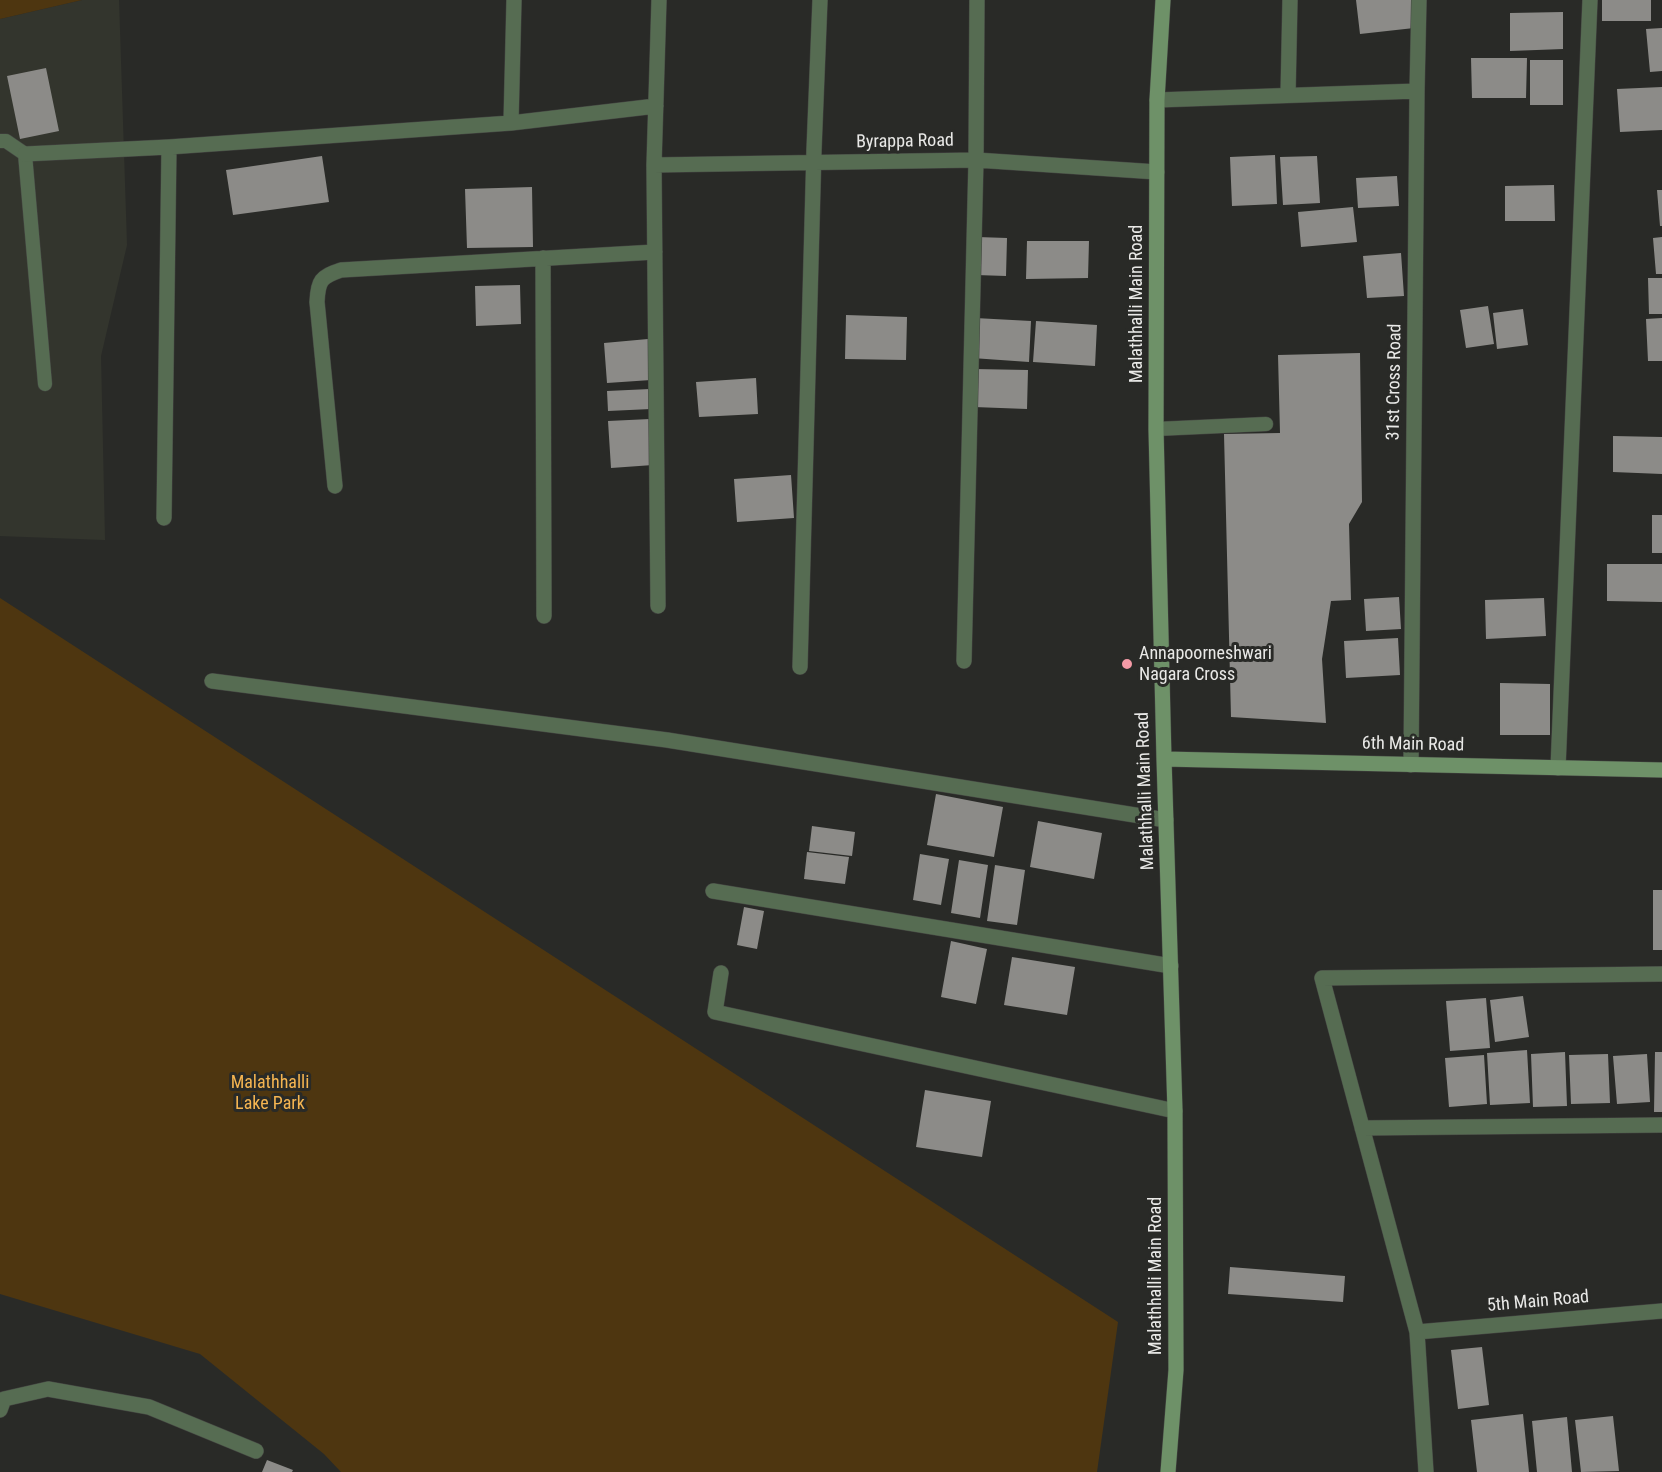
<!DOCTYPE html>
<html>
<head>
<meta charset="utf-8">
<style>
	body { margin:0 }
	canvas { display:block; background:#292a27 }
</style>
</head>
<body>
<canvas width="1662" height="1472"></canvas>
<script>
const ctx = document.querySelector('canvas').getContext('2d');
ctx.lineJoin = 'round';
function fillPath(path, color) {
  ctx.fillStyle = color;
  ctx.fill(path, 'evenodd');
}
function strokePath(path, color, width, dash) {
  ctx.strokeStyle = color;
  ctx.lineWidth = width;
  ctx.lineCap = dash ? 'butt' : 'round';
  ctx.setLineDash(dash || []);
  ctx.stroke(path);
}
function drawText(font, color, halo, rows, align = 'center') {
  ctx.font = font + ' "Roboto Condensed",sans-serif';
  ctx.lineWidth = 6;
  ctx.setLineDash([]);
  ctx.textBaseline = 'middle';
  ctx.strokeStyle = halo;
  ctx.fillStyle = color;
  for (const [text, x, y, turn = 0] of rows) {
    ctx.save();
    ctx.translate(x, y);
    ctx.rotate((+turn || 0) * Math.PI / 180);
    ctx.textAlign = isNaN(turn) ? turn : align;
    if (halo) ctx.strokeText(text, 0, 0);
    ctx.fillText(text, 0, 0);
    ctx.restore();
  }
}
fillPath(new Path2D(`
	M82,0H119L127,245L101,356L105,540L0,536V19Z`), '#33352d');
fillPath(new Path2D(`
	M0,0H82L0,19Z
	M0,598L1118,1322L1097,1472H341L324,1454L200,1354L0,1294Z`), '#4e3610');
fillPath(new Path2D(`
	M1356,0H1411L1414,28L1360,34Z
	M1602,0H1651V21H1602Z
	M1563,12V49L1510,51V13Z
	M1662,28V71L1650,72L1646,29Z
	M1471,58H1527L1526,98H1472Z
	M1530,60H1563V105H1530Z
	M46,68L59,131L20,139L7,76Z
	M1662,87V130L1620,132L1617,89Z
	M1275,155L1277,204L1232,206L1230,157Z
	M322,156L329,202L233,215L226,170Z
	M1317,156L1320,203L1283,205L1280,157Z
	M1397,176L1399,206L1358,208L1356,178Z
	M1554,185L1555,221H1505V186Z
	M532,187L533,247L467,248L465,189Z
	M1657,190H1662V226H1660Z
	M1353,207L1357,242L1301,247L1298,212Z
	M977,237L1007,238L1006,276L976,275Z
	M1662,237V274H1656L1653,238Z
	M1027,241H1089L1088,278L1026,279Z
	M1401,253L1404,296L1367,298L1363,256Z
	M1648,278H1662V314H1649Z
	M520,285L521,324L476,326L475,286Z
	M1488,306L1494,344L1466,348L1460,310Z
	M1523,309L1528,345L1497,349L1493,313Z
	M846,315L907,317L906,360L845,359Z
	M975,318L1031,321L1029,362L972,358Z
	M1662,318V361H1648L1646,319Z
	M1036,321L1097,325L1095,366L1033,362Z
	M648,339L651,380L607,383L604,343Z
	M1360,353L1362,502L1349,524L1351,600L1331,601L1322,659L1326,723L1231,717L1224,434L1280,433L1278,355Z
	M974,369L1028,370L1027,409L974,407Z
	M756,378L758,414L699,417L696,382Z
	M650,389L651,409L608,411L607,391Z
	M650,419L653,465L611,468L608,421Z
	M1613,436L1662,437V474L1613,472Z
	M791,475L794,518L737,522L734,479Z
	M1652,515H1662V553H1652Z
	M1607,564H1662V602L1607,601Z
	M1399,597L1401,629L1366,631L1364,599Z
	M1544,598L1546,636L1486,639L1485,600Z
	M1398,638L1400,675L1346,678L1344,641Z
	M1500,683L1550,684V735H1500Z
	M936,794L1003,807L994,857L927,845Z
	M1038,821L1102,833L1094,879L1030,867Z
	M812,826L855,832L852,856L809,851Z
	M807,852L849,857L845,884L804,879Z
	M920,854L949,859L941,905L913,900Z
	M959,860L988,865L980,918L951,913Z
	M995,865L1025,870L1017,925L987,921Z
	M1653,890H1662V950H1653Z
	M744,907L764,911L757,949L737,945Z
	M951,941L987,949L976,1004L941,997Z
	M1012,957L1075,967L1067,1015L1004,1005Z
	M1523,996L1529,1037L1495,1042L1490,1000Z
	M1486,998L1490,1048L1450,1051L1446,1001Z
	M1527,1050L1530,1103L1490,1105L1487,1053Z
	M1565,1052L1567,1106L1533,1107L1531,1054Z
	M1655,1052H1662V1112H1654Z
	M1608,1054L1610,1103L1571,1104L1569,1055Z
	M1647,1054L1650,1102L1617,1104L1613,1056Z
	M1484,1055L1487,1104L1449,1107L1445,1058Z
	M925,1090L991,1101L982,1157L916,1147Z
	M1230,1267L1345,1276L1343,1302L1228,1294Z
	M1482,1347L1489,1405L1458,1409L1451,1350Z
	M1523,1414L1529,1472H1477L1471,1420Z
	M1613,1416L1619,1471L1581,1472L1575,1420Z
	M1567,1417L1572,1472H1537L1532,1421Z
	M267,1460L293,1470L292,1472H262Z`), '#8c8b88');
const lane = new Path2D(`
	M0,141H6L25,154L45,384
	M1156,429L1266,424`);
const street = new Path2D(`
	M514,0L511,123L656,106
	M1288,95L1290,0
	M1157,100L1417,91
	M25,154L169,147L511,123
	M654,165L976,160L1157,172
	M543,258L544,616
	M335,486L317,302C318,280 321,277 341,270L655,252
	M164,518L169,147
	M658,606L654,165L659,0
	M964,661L976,160L977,0
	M800,667L814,150L820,0
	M212,681L667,740L1166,820
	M1411,765L1417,91L1419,0
	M1558,768L1590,0
	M713,891L1171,966
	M721,973L715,1012L1175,1111
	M1362,1128L1662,1125
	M1417,1332L1662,1311
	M0,1410L4,1399L48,1389L149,1407L256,1451
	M1426,1472L1417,1332L1322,978L1662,974`);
const secondary = new Path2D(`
	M1163,0L1157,100L1156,429L1164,759L1175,1111L1176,1370L1168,1472
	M1164,759L1662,770`);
strokePath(lane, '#444542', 15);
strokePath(street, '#444542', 16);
strokePath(secondary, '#444542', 16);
strokePath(lane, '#566c52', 14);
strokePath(street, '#566c52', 15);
strokePath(secondary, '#6e9168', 15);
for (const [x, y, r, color] of [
	[1127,664,6,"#f49aa6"]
]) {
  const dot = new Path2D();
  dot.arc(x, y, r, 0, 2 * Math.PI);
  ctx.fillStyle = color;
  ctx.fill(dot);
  strokePath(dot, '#292a27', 2);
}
drawText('18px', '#e9e9e7', '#292a27', [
	["Byrappa Road",905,142,-1],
	["Malathhalli Main Road",1137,304,-90],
	["31st Cross Road",1395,382,-89],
	["6th Main Road",1413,745,1],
	["Malathhalli Main Road",1146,791,-92],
	["Malathhalli Main Road",1156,1276,-90],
	["5th Main Road",1538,1302,-5]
]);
drawText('18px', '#e9e9e7', '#292a27', [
	["Annapoorneshwari",1139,654],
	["Nagara Cross",1139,675]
], 'left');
drawText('18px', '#f5b551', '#292a27', [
	["Malathhalli",270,1083],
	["Lake Park",270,1104]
]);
</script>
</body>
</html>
